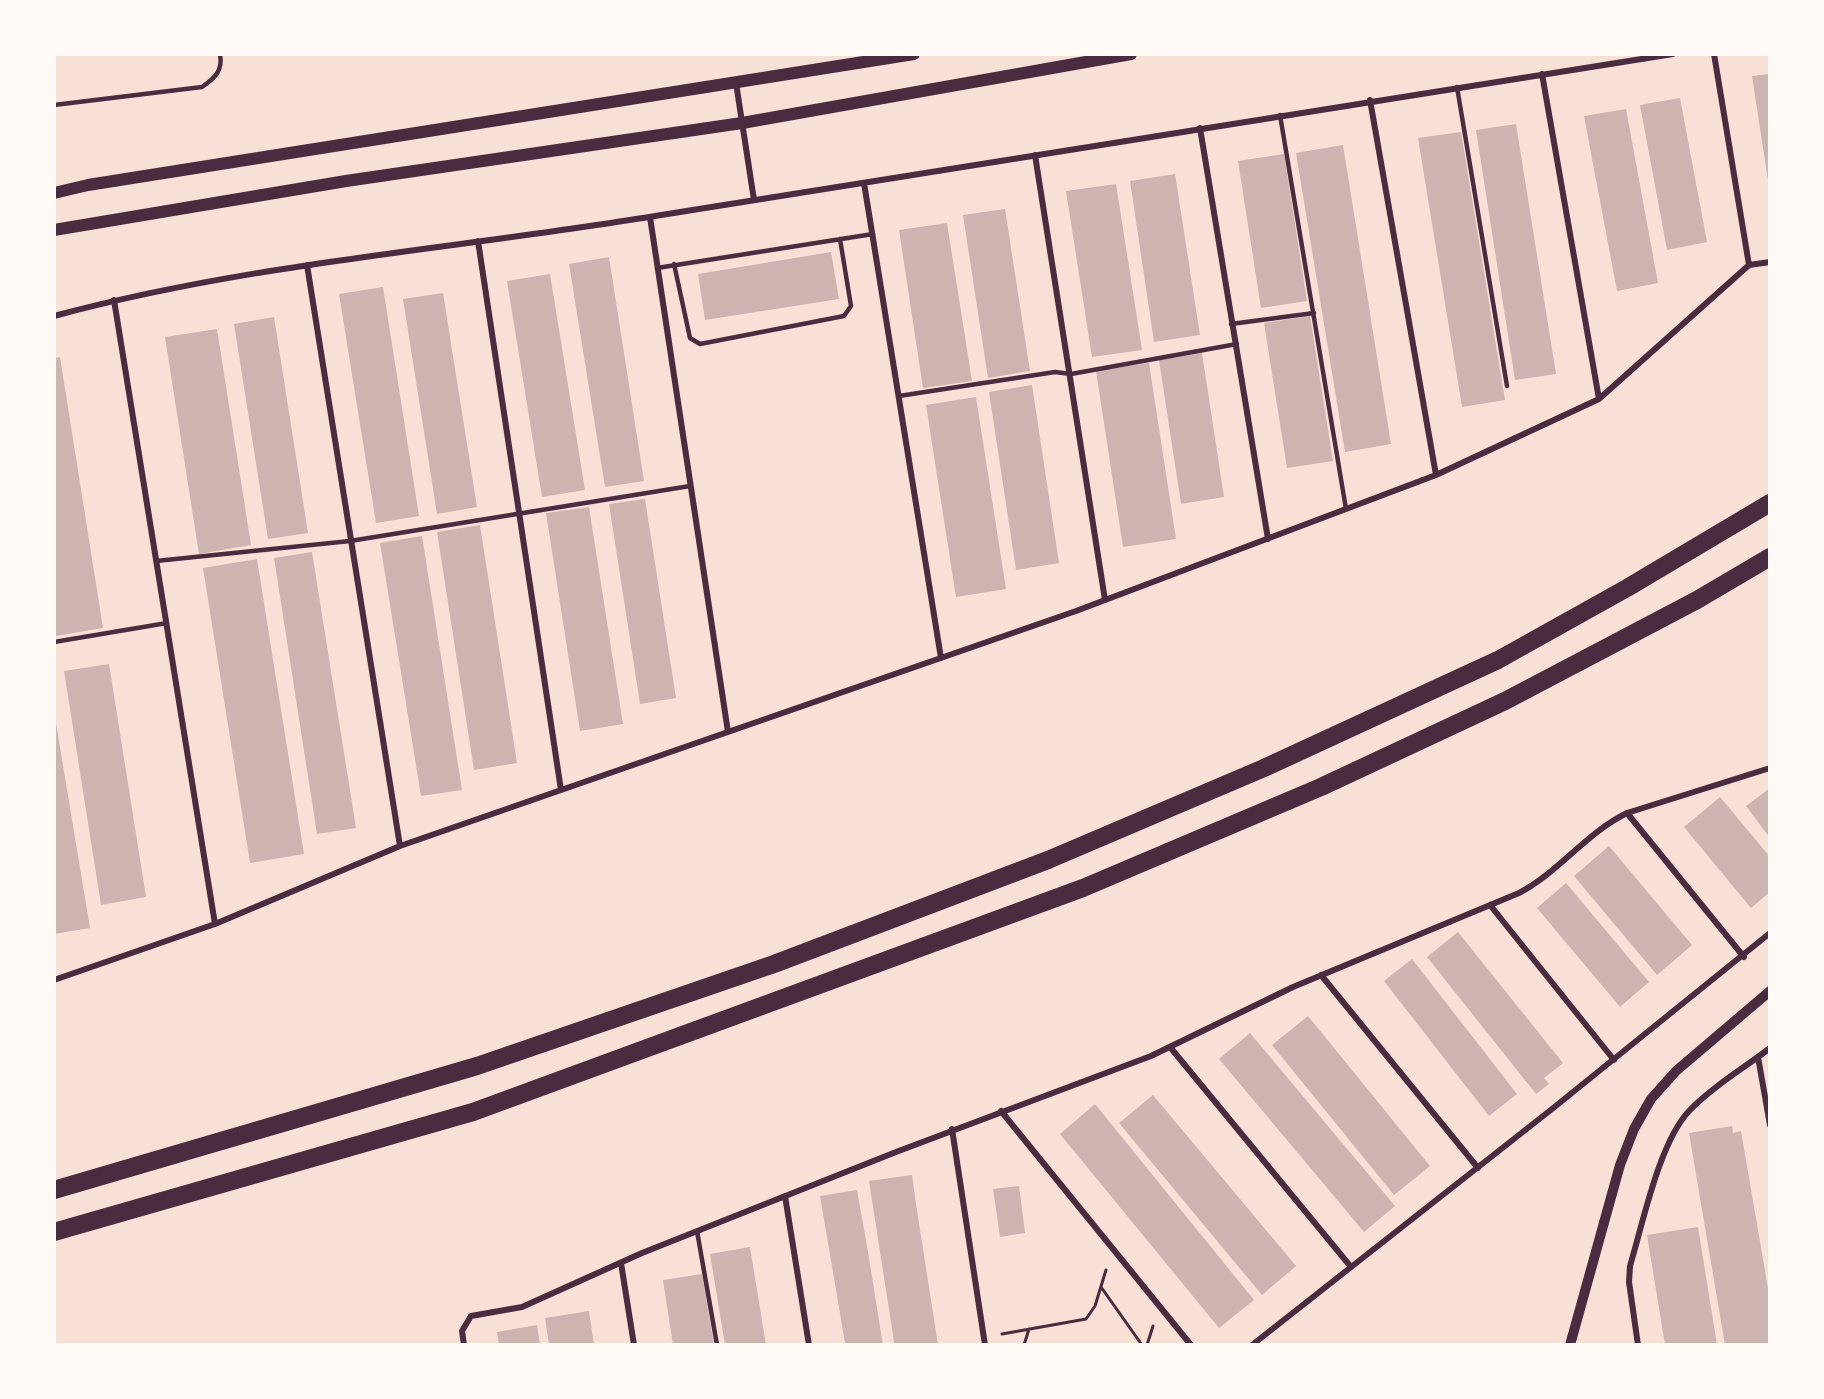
<!DOCTYPE html>
<html>
<head>
<meta charset="utf-8">
<style>
	body { margin:0 }
	#map { position:relative; width:1824px; height:1399px; overflow:hidden; background:#f7e1d7; font-family:"PT Serif",serif }
	canvas { display:block }
	.frame { position:absolute; inset:0; border:56px solid #fffaf5; pointer-events:none }
</style>
</head>
<body>
<div id="map">
<canvas width="1824" height="1399"></canvas>
<div class="frame"></div>
</div>
<script>
const ctx = document.querySelector('canvas').getContext('2d');
ctx.lineJoin = 'round';
function fillPath(path, color) {
  ctx.fillStyle = color;
  ctx.fill(path, 'evenodd');
}
function strokePath(path, color, width, dash) {
  ctx.strokeStyle = color;
  ctx.lineWidth = width;
  ctx.lineCap = dash ? 'butt' : 'round';
  ctx.setLineDash(dash || []);
  ctx.stroke(path);
}
fillPath(new Path2D(`
	M1770,74V187H1769L1752,76Z
	M1680,98L1707,242L1667,250L1640,105Z
	M1626,109L1658,283L1617,291L1584,116Z
	M1516,124L1556,374L1515,380L1476,130Z
	M1461,132L1505,400L1462,407L1418,138Z
	M1343,145L1391,444L1345,452L1296,153Z
	M1284,154L1307,301L1261,308L1238,161Z
	M1175,174L1200,335L1154,342L1130,181Z
	M1116,184L1142,350L1092,357L1066,191Z
	M1005,209L1030,371L988,378L963,215Z
	M947,223L972,381L923,388L899,230Z
	M831,252L839,299L705,320L698,274Z
	M609,257L644,481L605,487L569,264Z
	M550,274L585,490L542,497L507,281Z
	M383,287L419,516L376,523L339,294Z
	M443,293L477,507L437,514L403,299Z
	M1310,316L1333,461L1287,468L1264,323Z
	M274,317L308,533L268,539L234,324Z
	M217,329L251,545L199,554L165,337Z
	M1202,353L1224,497L1181,504L1159,360Z
	M60,357L103,628L56,636L54,358Z
	M1149,363L1176,539L1123,547L1096,371Z
	M1032,385L1059,563L1016,570L989,392Z
	M976,397L1006,589L956,597L926,405Z
	M645,499L676,698L640,704L609,504Z
	M589,507L623,724L580,731L546,513Z
	M480,525L517,763L474,770L437,532Z
	M422,536L462,790L421,796L380,543Z
	M312,552L356,828L317,834L274,558Z
	M257,559L304,854L250,863L203,568Z
	M109,664L146,897L101,905L64,671Z
	M54,711L90,928L54,934Z
	M1770,788V838L1746,806Z
	M1720,797L1770,857V892L1751,908L1684,827Z
	M1609,846L1692,945L1657,975L1574,876Z
	M1566,883L1649,982L1620,1007L1537,908Z
	M1458,932L1563,1063L1544,1078L1549,1084L1536,1094L1427,957Z
	M1412,959L1517,1094L1489,1116L1384,981Z
	M1308,1016L1430,1166L1394,1195L1272,1045Z
	M1250,1033L1395,1206L1364,1232L1219,1059Z
	M1153,1095L1296,1266L1262,1295L1119,1123Z
	M1095,1104L1254,1300L1219,1328L1060,1134Z
	M1732,1126L1733,1133L1741,1131L1770,1300V1345H1725L1689,1133Z
	M912,1175L916,1204L938,1345H894L893,1335L869,1181Z
	M1019,1186L1025,1233L1000,1237L993,1189Z
	M857,1190L867,1246L883,1345L845,1343L820,1196Z
	M1698,1227L1717,1345H1665L1647,1235Z
	M750,1247L766,1345H725L710,1254Z
	M702,1274L714,1345H673L663,1280Z
	M589,1311L594,1345H549L545,1318Z
	M537,1325L540,1345H499L497,1332Z`), '#ccb4b1');
strokePath(new Path2D(`
	M1101,1287L1142,1345
	M1002,1334L1086,1319L1095,1306L1106,1270
	M1024,1345L1029,1329
	M1147,1345L1153,1326`), '#4a2c40', 3);
strokePath(new Path2D(`
	M1457,87L1507,386
	M54,105L202,87C215,78 223,71 220,54
	M1280,115L1346,509
	M674,264L690,338L700,344L844,316L851,306L840,239
	M657,268L873,234
	M1231,324L1314,313
	M899,396L1055,372L1071,374L1237,344
	M156,561L350,541L690,486
	M54,642L167,623
	M697,1231L717,1345`), '#4a2c40', 4.5);
strokePath(new Path2D(`
	M1714,54L1749,265
	M1542,74L1599,399
	M736,83L754,200
	M1370,100L1436,475
	M1200,128L1268,539
	M1035,155L1105,600
	M864,183L941,658
	M650,217L728,732
	M478,241L561,790
	M307,265L400,846
	M1749,265L1770,262
	M114,300L215,924
	M54,316C250,263 455,249 655,216C994,162 1333,105 1673,54
	M1627,813L1744,957
	M1490,905L1614,1060
	M1321,975L1478,1168
	M54,980L215,924L400,846L1076,611L1436,475L1599,399L1749,265
	M1170,1047L1351,1267
	M1758,1057L1770,1125
	M1001,1111L1191,1345
	M952,1129L985,1345
	M785,1196L809,1345
	M621,1263L634,1345
	M464,1345L462,1331L471,1316L522,1307L642,1253L896,1152L1151,1056L1293,987L1519,893C1559,872 1586,833 1627,813L1770,768
	M1252,1345L1552,1109L1770,933
	M1638,1345L1629,1282L1630,1266C1643,1223 1659,1143 1689,1111C1712,1087 1744,1068 1770,1048`), '#4a2c40', 6);
strokePath(new Path2D(`
	M1570,1345L1620,1165L1634,1129L1651,1099L1676,1071L1770,991`), '#4a2c40', 10);
strokePath(new Path2D(`
	M54,193L88,185L914,54
	M54,230L346,181L742,123L1131,54`), '#4a2c40', 12);
strokePath(new Path2D(`
	M54,1190L477,1066L774,964L1048,860L1264,768L1498,660L1627,588L1770,503
	M54,1232L473,1112L1083,888L1321,787L1505,701L1697,600L1770,557`), '#4a2c40', 18);
</script>
</body>
</html>
